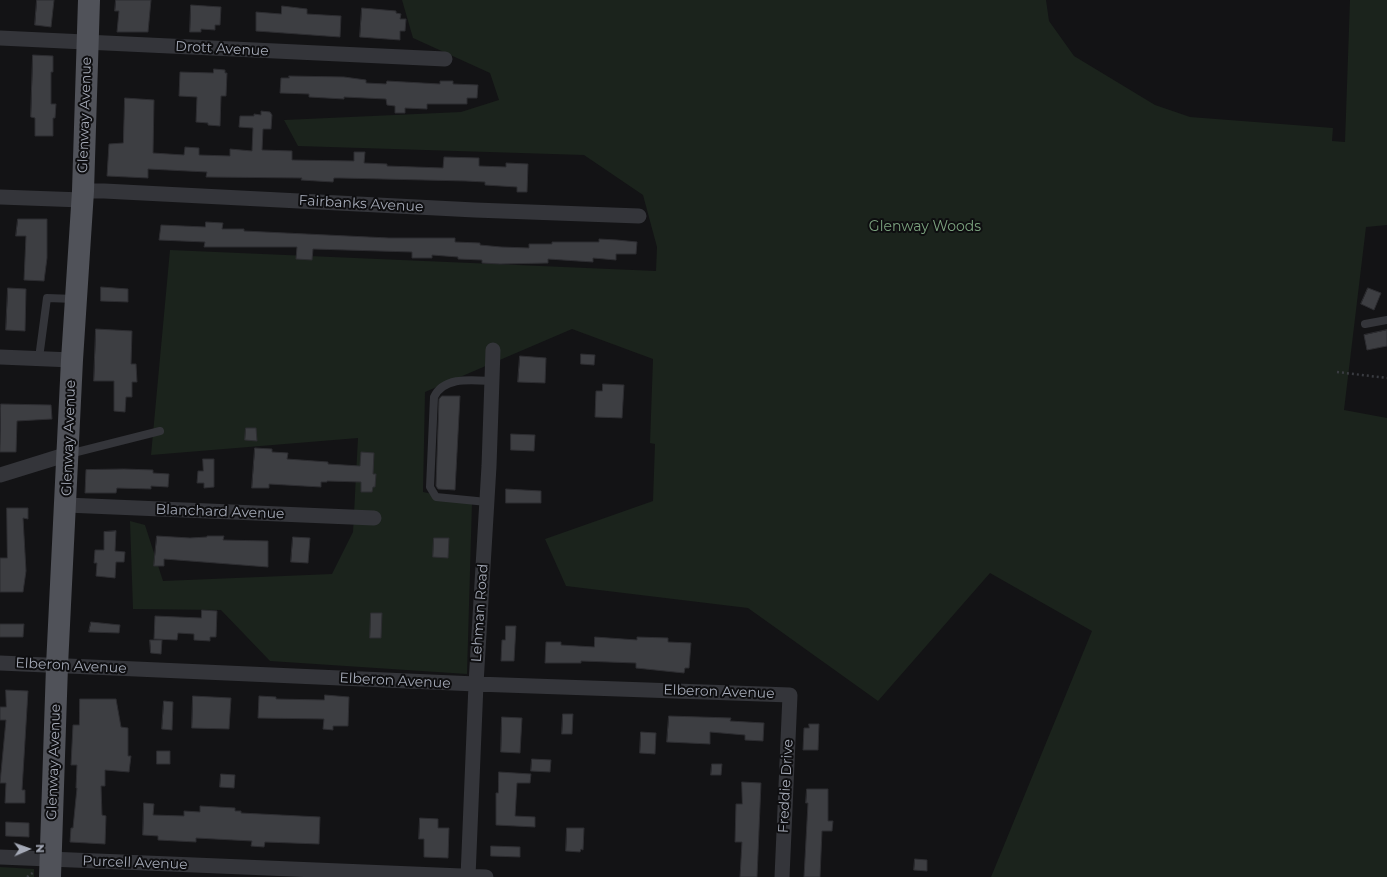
<!DOCTYPE html>
<html>
<head>
<meta charset="utf-8">
<style>
	body { margin:0 }
	#map { position:relative; width:1387px; height:877px; overflow:hidden; background:#131315; font-family:Montserrat,sans-serif }
	canvas { display:block }
	.north { position:absolute; left:8px; top:829px; width:40px; height:40px; -webkit-text-stroke:3px #0e0e10; paint-order:stroke; rotate:88deg; font-size:11px; font-weight:700; line-height:16px; text-align:center; color:#a4a9b6 }
	.north::after { content:''; display:block; margin:auto; width:14px; height:18px; background:#a4a9b6; clip-path:polygon(50% 0,100% 100%,50% 72%,0 100%) }
</style>
</head>
<body>
<div id="map">
<canvas width="1387" height="877"></canvas>
<div class="north">N</div>
</div>
<script>
const ctx = document.querySelector('canvas').getContext('2d');
ctx.lineJoin = 'round';
function fillPath(path, color) {
  ctx.fillStyle = color;
  ctx.fill(path, 'evenodd');
}
function strokePath(path, color, width, dash) {
  ctx.strokeStyle = color;
  ctx.lineWidth = width;
  ctx.lineCap = dash ? 'butt' : 'round';
  ctx.setLineDash(dash || []);
  ctx.stroke(path);
}
function drawText(font, color, halo, rows, align = 'center') {
  ctx.font = font + ' Montserrat,sans-serif';
  ctx.lineWidth = 4;
  ctx.setLineDash([]);
  ctx.textBaseline = 'middle';
  ctx.strokeStyle = halo;
  ctx.fillStyle = color;
  for (const [text, x, y, turn = 0] of rows) {
    ctx.save();
    ctx.translate(x, y);
    ctx.rotate((+turn || 0) * Math.PI / 180);
    ctx.textAlign = isNaN(turn) ? turn : align;
    if (halo) ctx.strokeText(text, 0, 0);
    ctx.fillText(text, 0, 0);
    ctx.restore();
  }
}
fillPath(new Path2D(`
	M402,0H1046L1049,21L1074,56L1155,105L1190,117L1333,128L1332,141L1345,142L1350,0H1387V225L1366,227L1344,410L1387,418V877H991L1092,631L990,573L878,701L748,608L566,586L545,539L653,501L655,444L650,443L653,359L572,329L425,392L423,492L472,502L467,674L270,661L221,610L133,609L130,521L145,525L163,581L332,574L353,532L358,438L151,455L170,250L656,271L657,247L643,195L584,155L298,146L284,120L461,112L499,100L490,73L413,38Z
	M0,867L34,869V877H0Z`), '#1b231c');
const building = new Path2D(`
	M37,0H54L51,27L35,25Z
	M116,0H151L148,32H117L119,11H115Z
	M191,5L221,7L220,25H215V30L201,29V32H190Z
	M282,6L307,9V14L341,16L340,37L256,31V12L281,14Z
	M362,8L396,11V13L401,14L400,19H406L405,31H400V40L360,37Z
	M33,55L53,56V72H51V104H56L55,118H53V136H35V118L31,117Z
	M214,69L225,70V73H227L226,96H221L220,126L208,125V123L196,122L197,97L179,96L180,72L213,73Z
	M289,76L344,77L366,80V83L386,84L387,81L440,84V81H453V84L478,85L477,98H467V104H427V109L405,108V113H395V106L387,105L386,99L344,97V99L309,97V94L280,93L281,78H289Z
	M125,98L154,100L153,153L184,155L185,147L199,148V155L230,156V149L252,151L253,128L239,127L240,116H254V114L261,115V111L270,112L272,115L271,129H263L262,150L292,151V160L354,161V152H365L364,163L387,164V166L443,168L444,157L479,158V166L506,167V163L528,164L527,192H517V187L485,185V182L466,181L340,178H334L333,182L301,180L302,178L206,177L207,172L148,169V178L107,176L109,144L123,143Z
	M18,219H47V258L44,281L24,280L26,236H16Z
	M206,222L223,223L222,229H244V231L389,238H455V242L480,243V245L501,247L529,248V244H552V242H599V239L617,240L637,242L636,254H616V260L593,258V262L548,259V263L500,264L482,263V260L458,259V257L432,255V258H412V252L313,249L312,260L296,259L297,247H204L205,242L159,240L161,225L205,227Z
	M101,287L128,289V302L101,301Z
	M8,288L26,289L25,331L6,330Z
	M1368,288L1381,293L1374,310L1361,304Z
	M96,329L132,331L131,364H136L137,382H132V397H126L125,412L114,411V381H94Z
	M1387,330V346L1367,350L1364,335Z
	M581,354L595,355L594,365L581,364Z
	M520,356L546,358L545,383L518,382Z
	M603,384L624,385L622,418L595,417L596,391H602Z
	M442,396H460L455,490L438,489L436,486L439,399Z
	M1,404L51,405L52,419L17,421L16,452H0Z
	M246,428H256L257,441L245,440Z
	M511,434L535,435L534,451L511,450Z
	M255,448L272,449V452L288,453L287,459L328,462V464L360,466L361,452L374,453L373,474H376L375,487H373L372,492H361V482L327,481V482H321V487L269,484V488H252Z
	M203,459H214V487L204,488V483H197L198,471H203Z
	M124,469L153,470V473L169,474L168,487L151,486V489L117,488L116,493H85L86,470Z
	M506,489L541,491V503H506Z
	M7,508H28V519L23,518L26,571L23,592H0V558H7Z
	M116,531L115,551L125,552L124,562H116L115,578L96,576L97,563H94L95,550H104V532Z
	M157,536L190,538L207,537V536H224L223,540L268,541V567L164,559V566H154Z
	M293,537L310,538L308,563L291,562Z
	M434,538H449L448,558L433,557Z
	M202,610L217,611L216,637H210V641L194,640V634L178,633L177,640L154,639L155,616L201,618Z
	M371,613H382L381,638H370Z
	M91,622L120,625L119,633L89,632Z
	M0,624H24L23,637H0Z
	M506,626H516L514,661H501L502,640H505Z
	M595,637L637,640V637L668,638V642L691,643L689,668H685L684,673L636,668V663L581,661V663H545L546,642H561V645L594,647Z
	M150,640H162L161,654L151,653Z
	M6,690L28,691L22,790H25V803H5L6,783H0L6,720H0V707H6Z
	M325,695L349,697L348,726H333V730L323,729L324,719L258,718L259,696L276,697V699L324,700Z
	M193,696L231,698L229,729L192,728Z
	M80,699H116L121,727L128,728V756H131L129,772L105,770V786H101L102,815L106,816L105,844L70,842L71,828H73L77,788H76L77,765H71L73,725H79Z
	M164,701L173,702L172,730L162,729Z
	M563,714H573L572,734H562Z
	M669,716L731,718L730,721L764,723L763,741L745,740V735L710,732V744L667,742Z
	M502,717L522,718L520,753L501,752Z
	M809,724H819L818,750H803L804,728H809Z
	M641,732L656,733L655,754L640,753Z
	M157,751H170V764H157Z
	M532,759L551,760L550,772L531,771Z
	M712,764H722L721,775H711Z
	M499,772L531,774L530,783H517L515,816L535,817V827L496,825V793H498Z
	M221,774L235,775L234,788L220,787Z
	M742,782L761,783L757,877H740L742,842H735L736,804H742Z
	M807,789H828V821H833L832,831H822L820,877H804L808,803H806Z
	M144,803L154,804L153,815L184,816V811L200,812V806L235,808V811H241V813L320,817L319,844L265,842L264,847L251,846L252,841L196,838V842L158,840V836L143,835Z
	M420,818L438,819V828H449L448,858L424,857V839H419Z
	M6,822L29,823V837L6,836Z
	M567,828H584L583,850L581,849L580,852L566,851Z
	M491,846L520,847V857L491,856Z
	M915,859L927,860V871L914,870Z`);
fillPath(building, '#3d3e42');
strokePath(building, '#2d2d31', 1);
strokePath(new Path2D(`
	M1337,372L1387,378
	M27,877L34,872`), '#3a3c41', 2.5, [2, 3]);
strokePath(new Path2D(`
	M1365,324L1387,320
	M39,358L47,298L75,299
	M69,454L160,431
	M487,502L436,497L430,487L434,397C444,376 472,380 492,381`), '#34353a', 8);
strokePath(new Path2D(`
	M0,38L445,59
	M83,191H104L475,210L639,216
	M0,197L82,200
	M0,357L72,360
	M0,475L68,454
	M66,505L374,518
	M0,663L476,684L790,695L782,877
	M0,857L486,877
	M468,877L476,684L489,466L493,350`), '#34353a', 15);
strokePath(new Path2D(`
	M50,877L57,666L72,360L83,191L89,0`), '#505259', 22);
drawText('14px', '#a4a9b6', '#0e0e10', [
	["Drott Avenue",222,49,3],
	["Glenway Avenue",85,115,-88],
	["Fairbanks Avenue",361,204,3],
	["Glenway Avenue",69,438,-88],
	["Blanchard Avenue",220,512,2],
	["Lehman Road",480,613,-86],
	["Elberon Avenue",71,666,3],
	["Elberon Avenue",395,681,3],
	["Elberon Avenue",719,692,2],
	["Glenway Avenue",54,762,-88],
	["Freddie Drive",786,786,-87],
	["Purcell Avenue",135,863,2]
]);
drawText('14px', '#7ba27e', '#0e0e10', [
	["Glenway Woods",925,227]
]);
</script>
</body>
</html>
